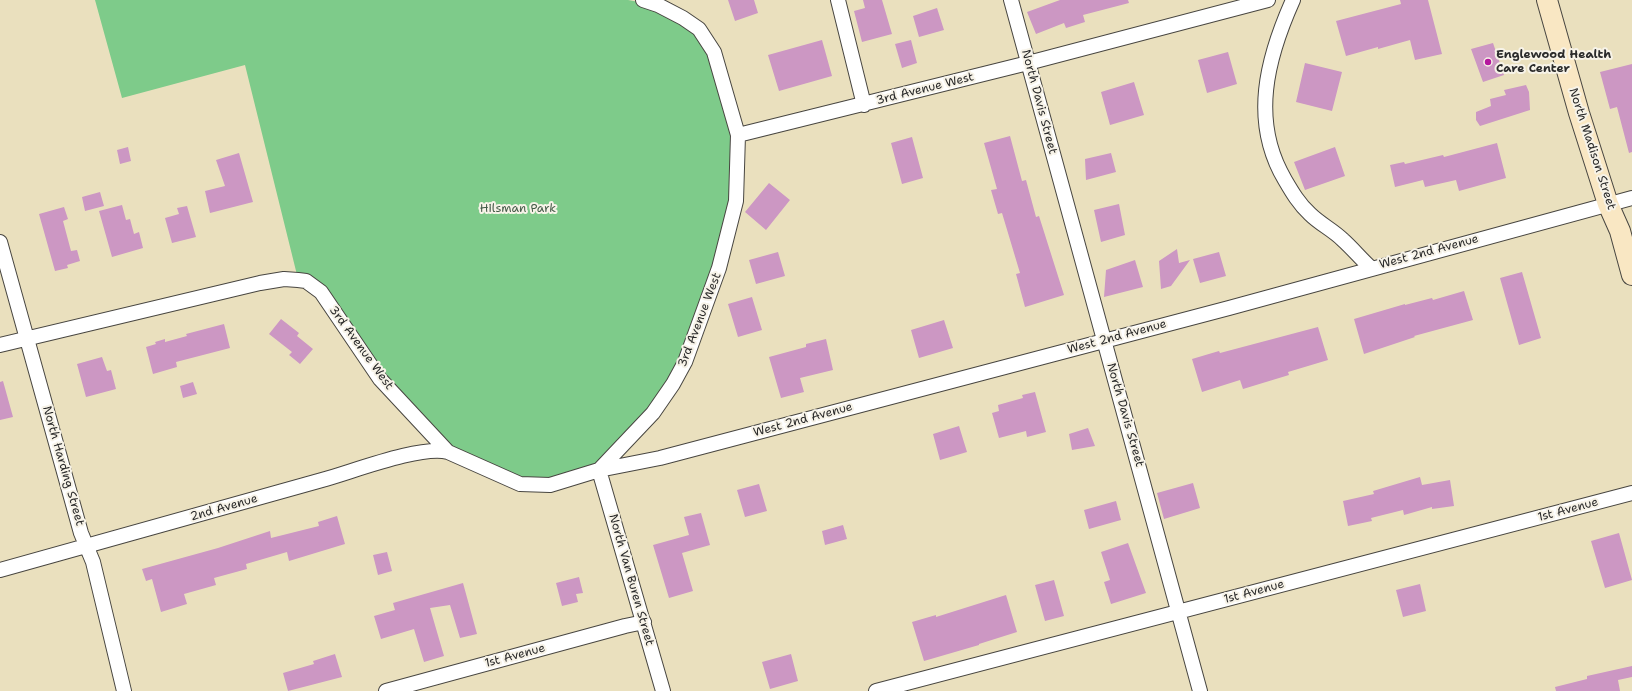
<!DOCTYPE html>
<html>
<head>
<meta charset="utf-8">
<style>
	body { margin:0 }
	canvas { display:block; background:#eae0be }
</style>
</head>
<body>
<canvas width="1632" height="691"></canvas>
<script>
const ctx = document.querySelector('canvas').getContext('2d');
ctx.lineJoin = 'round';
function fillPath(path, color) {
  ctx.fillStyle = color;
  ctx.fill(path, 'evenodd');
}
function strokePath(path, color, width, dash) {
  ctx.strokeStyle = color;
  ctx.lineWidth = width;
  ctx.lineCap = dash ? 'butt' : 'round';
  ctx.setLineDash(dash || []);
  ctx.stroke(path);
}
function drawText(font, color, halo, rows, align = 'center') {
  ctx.font = font + ' "Shantell Sans",sans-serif';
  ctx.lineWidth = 4;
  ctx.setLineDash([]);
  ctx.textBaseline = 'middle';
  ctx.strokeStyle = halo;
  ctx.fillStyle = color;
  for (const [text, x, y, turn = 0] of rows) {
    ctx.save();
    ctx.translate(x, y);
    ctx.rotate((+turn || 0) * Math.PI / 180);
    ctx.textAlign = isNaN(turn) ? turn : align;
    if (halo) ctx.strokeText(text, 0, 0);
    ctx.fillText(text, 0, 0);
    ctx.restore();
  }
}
fillPath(new Path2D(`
	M95,0H628L650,4L702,36L736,136L735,202L672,384L599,469L520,483L456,453L381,378L322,291L298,279L245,65L122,98Z`), '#7ecb8a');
fillPath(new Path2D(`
	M728,0H754L758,13L735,21Z
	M863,0H882L892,34L862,42L854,11L865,8Z
	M1060,0H1128L1129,3L1083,15L1085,22L1066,28L1064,23L1036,34L1027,12Z
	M1400,0H1428L1442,54L1415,60L1410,40L1378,49V47L1346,56L1336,21L1401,4Z
	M937,8L944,30L919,37L913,16Z
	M822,40L832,76L779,91L768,55Z
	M911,40L917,63L902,68L895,44Z
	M1493,43L1504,75L1483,82L1471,49Z
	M1228,52L1237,84L1207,93L1198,60Z
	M1305,63L1342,72L1332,111L1296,102Z
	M1632,64V152L1629,153L1617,107L1610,109L1600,72Z
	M1134,82L1144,115L1110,125L1101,92Z
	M1526,85L1529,92L1530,110L1480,126L1476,120V112L1491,106L1490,99L1506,95L1504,90Z
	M1010,136L1022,181L1026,180L1036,217L1039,216L1064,295L1025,307L1016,274L1020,273L1002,213L998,214L991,190L997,189L984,143Z
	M912,137L923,178L902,184L891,143Z
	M1497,143L1506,178L1459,191L1456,180L1425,187L1423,180L1395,187L1390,165L1404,162L1405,164L1443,155L1444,157Z
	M128,147L131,161L120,164L117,150Z
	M1335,147L1345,176L1305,190L1294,162Z
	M239,153L253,202L210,213L205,191L225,186L216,160Z
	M1111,153L1116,172L1086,180L1085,159Z
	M769,183L790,200L766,230L745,212Z
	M100,192L104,206L85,211L82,197Z
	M1119,204L1125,235L1101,242L1094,210Z
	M122,205L126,220L130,219L134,234L139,232L143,248L112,257L99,211Z
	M187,206L196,237L172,243L165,218L179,214L177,208Z
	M64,207L68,219L63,221L71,251L77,250L80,261L67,265L68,268L55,271L39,214Z
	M1177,249L1179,263L1190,260L1171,286L1161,289L1159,261Z
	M778,252L785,276L756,284L749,260Z
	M1219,252L1226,276L1200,283L1193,259Z
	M1135,260L1143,287L1104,297L1106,270Z
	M1522,272L1541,338L1519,345L1500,278Z
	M1464,291L1473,320L1414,336L1415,337L1364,354L1354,319L1405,304V305L1432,298L1433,300Z
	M752,297L762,330L738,337L728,304Z
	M281,319L299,333L297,336L313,349L300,364L289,355L292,352L269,334Z
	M944,320L953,348L919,358L911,330Z
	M224,324L230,348L176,362L177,367L153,374L146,347L156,344L155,342L165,339V342L187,336L186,334Z
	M1318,327L1328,360L1288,372L1289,375L1243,389L1240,380L1202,392L1192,359L1219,351L1220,353Z
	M826,339L833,370L800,378L804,392L781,398L769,357L806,347V344Z
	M102,357L107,371L111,370L116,389L86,397L77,364Z
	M3,381L13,417L0,420V382Z
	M193,382L197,394L183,398L180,386Z
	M1035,392L1046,432L1027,437L1026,431L999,438L992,413L999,411L998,405L1023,398L1022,395Z
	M959,426L967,452L940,460L933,434Z
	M1088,428L1095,446L1072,450L1069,434Z
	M1420,477L1422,485L1450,480L1454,506L1432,509V507L1404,515L1403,510L1371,518L1372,521L1348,526L1343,501L1374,494L1373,491Z
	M1193,483L1200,508L1164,519L1157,493Z
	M759,484L767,511L745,517L737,490Z
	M1116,501L1121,520L1089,529L1084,510Z
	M701,513L710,545L682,553L693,591L669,598L653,545L689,535L684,517Z
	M337,516L345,544L289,561L287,552L246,564L247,569L214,578L216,585L184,594L187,604L161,612L152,579L146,581L142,569L218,548L270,531L271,538L319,526L318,522Z
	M843,525L847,539L825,545L822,531Z
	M1619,533L1632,580L1605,588L1591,541Z
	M1128,543L1146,593L1111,604L1104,582L1110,580L1101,552Z
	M387,552L392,571L378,575L373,555Z
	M579,577L583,593L576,594L578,602L562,606L556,583Z
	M1054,580L1064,616L1045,621L1035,585Z
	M463,583L477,634L460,638L450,605L430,608L444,656L424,662L414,629L381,639L374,616L395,610L393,603Z
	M1420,584L1426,611L1403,617L1396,590Z
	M1006,595L1017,632L979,644V645L924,661L912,622L936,615V617Z
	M335,654L342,677L288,691L283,673L314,664L313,661Z
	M791,654L798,681L770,689L762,662Z
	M1632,666V677L1618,680L1620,691H1556L1555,687L1587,679V676Z`), '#cc97c3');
const minor = new Path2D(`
	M838,0L864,105
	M1011,0L1200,691
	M1293,0C1267,58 1250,121 1285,180C1292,192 1299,204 1310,214C1320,224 1333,230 1343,240C1353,249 1361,259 1371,268
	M738,135L1028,63L1268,0
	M0,242L81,533L93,562L124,691
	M0,345L260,283L284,279L298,280L306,281L321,292L380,379L448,452L520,484L550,485L599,470L653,413L673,384L685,362L719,268L736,201L738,135L714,52L699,29L683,18L658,5L643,0
	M0,570C107,540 214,510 322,480C352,472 420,445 448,452
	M386,691L625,626L644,622
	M663,691L599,470L660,458L1229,308L1632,198
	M876,691L1632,493`);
const secondary = new Path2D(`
	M1547,0L1579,113L1608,204L1620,231L1632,275`);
strokePath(minor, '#484641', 16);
strokePath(secondary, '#484641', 22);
strokePath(minor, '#fff', 14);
strokePath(secondary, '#f9e7c3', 20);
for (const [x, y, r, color] of [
	[1488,62,4,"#b5179e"]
]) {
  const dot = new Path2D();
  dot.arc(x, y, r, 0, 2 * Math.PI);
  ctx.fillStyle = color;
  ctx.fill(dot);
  strokePath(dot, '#f7f3e8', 1.5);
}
drawText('bold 12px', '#2b2b2b', '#f7f3e8', [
	["Englewood Health",1496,55],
	["Care Center",1496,69]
], 'left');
drawText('12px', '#2b2b2b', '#f7f3e8', [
	["3rd Avenue West",925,89,-14],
	["North Davis Street",1039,102,75],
	["North Madison Street",1592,149,72],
	["West 2nd Avenue",1429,252,-15],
	["3rd Avenue West",700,320,-69],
	["West 2nd Avenue",1117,337,-15],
	["3rd Avenue West",361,348,54],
	["North Davis Street",1125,415,74],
	["West 2nd Avenue",803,420,-15],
	["North Harding Street",63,466,74],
	["2nd Avenue",224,508,-16],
	["1st Avenue",1568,510,-15],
	["North Van Buren Street",631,580,74],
	["1st Avenue",1254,592,-15],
	["1st Avenue",515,656,-15]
]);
drawText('12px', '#445b48', '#f7f3e8', [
	["Hilsman Park",518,209]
]);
</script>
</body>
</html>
